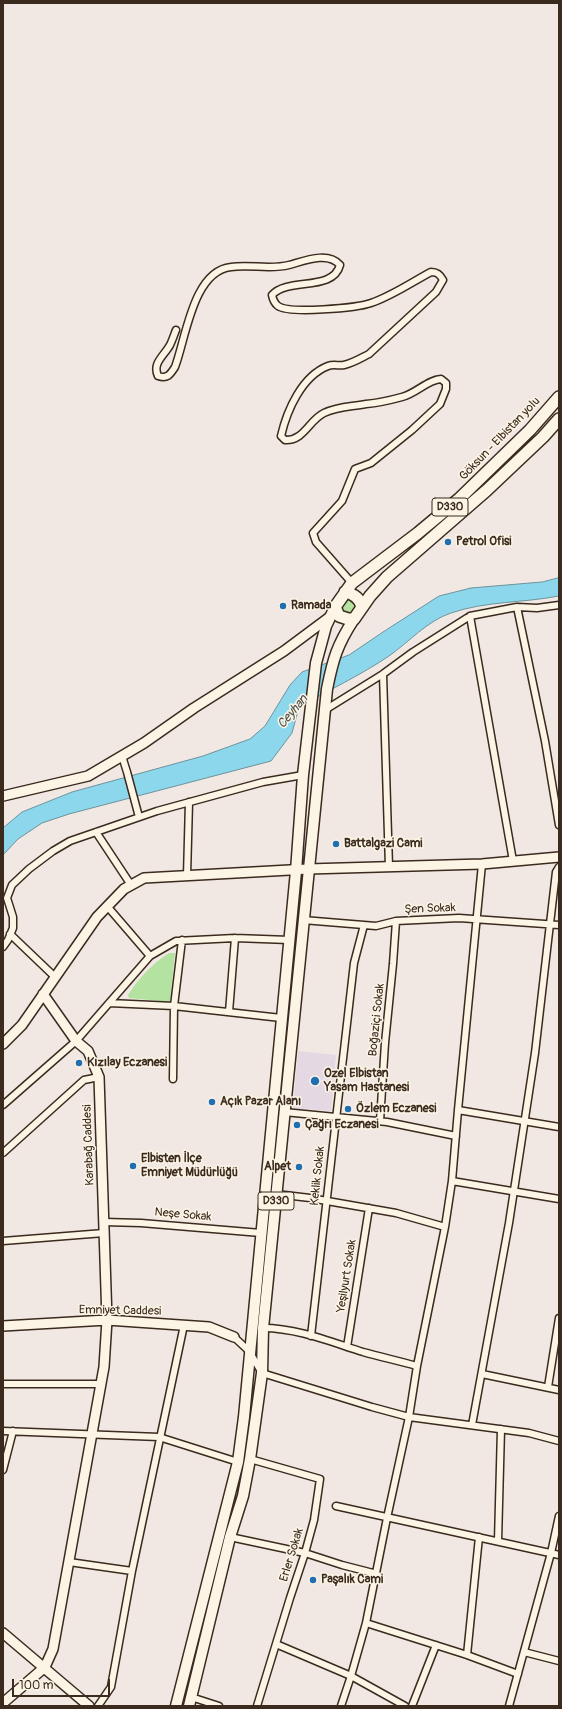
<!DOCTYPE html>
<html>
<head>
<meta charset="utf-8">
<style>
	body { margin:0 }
	#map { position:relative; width:562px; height:1709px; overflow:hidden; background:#f1e8e4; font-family:Pangolin,sans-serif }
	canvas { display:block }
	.frame { position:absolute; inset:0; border:4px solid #3b2a1e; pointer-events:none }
	.scale { position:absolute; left:12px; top:1679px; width:98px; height:18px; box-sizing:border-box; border:2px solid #3b2a1e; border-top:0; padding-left:5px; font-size:12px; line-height:14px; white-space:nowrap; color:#3b2a1e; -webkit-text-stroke:3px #fcf5e5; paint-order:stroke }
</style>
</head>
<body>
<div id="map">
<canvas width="562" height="1709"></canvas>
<div class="frame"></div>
<div class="scale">100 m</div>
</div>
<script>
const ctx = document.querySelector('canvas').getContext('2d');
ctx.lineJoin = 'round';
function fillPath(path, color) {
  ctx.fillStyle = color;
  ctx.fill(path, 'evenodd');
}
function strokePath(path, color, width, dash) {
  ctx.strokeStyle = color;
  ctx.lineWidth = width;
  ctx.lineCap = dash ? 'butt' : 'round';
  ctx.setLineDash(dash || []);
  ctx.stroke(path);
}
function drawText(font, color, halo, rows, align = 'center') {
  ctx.font = font + ' Pangolin,sans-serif';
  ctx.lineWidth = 3;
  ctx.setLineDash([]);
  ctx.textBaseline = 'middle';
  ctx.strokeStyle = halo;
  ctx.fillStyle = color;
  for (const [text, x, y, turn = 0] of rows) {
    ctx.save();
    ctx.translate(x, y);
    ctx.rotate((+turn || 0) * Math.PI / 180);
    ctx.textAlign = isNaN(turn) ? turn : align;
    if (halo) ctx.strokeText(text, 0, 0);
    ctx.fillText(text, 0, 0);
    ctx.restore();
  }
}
fillPath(new Path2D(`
	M298,1051L336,1055L331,1111L293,1108Z`), '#e4d8e3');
fillPath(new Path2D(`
	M341 607a7 7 0 1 1 14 0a7 7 0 1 1-14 0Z
	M169,953H175L170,1002L129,998L128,995C138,979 153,963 169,953Z`), '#b4e2a0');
const water = new Path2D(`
	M559,578V596C523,603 486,601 451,613C427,621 409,642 389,656C361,675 329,690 299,707L292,733L271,761L69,814L42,823L18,839L3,855V828L22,812L72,792L203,756L250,739L265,726L290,685L302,672L349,655L383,632L439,596L471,588L542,582Z`);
fillPath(water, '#8dd7ed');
strokePath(water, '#6c929a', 1);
const street = new Path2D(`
	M176,330C174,335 172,341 170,345C164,356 152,363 158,376C167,379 170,375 175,367C186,338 193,271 231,267C250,264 270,270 289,265C304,261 328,251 340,265C333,292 288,277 272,295C273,300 274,303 278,306C289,314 357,308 371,303C392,296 412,282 431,272C437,272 440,274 443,280L436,292L369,354C361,358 353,363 344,365C339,366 333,364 328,366C302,376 287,410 281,436L285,440C304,441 309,420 324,413C339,406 350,407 366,404C378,403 391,400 402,397C417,393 427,380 441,379L446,383V389L440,404L412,430L371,463L355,469L342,501L313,533L316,542L352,583
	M517,607L545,741L559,825
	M470,616L513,861
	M383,674L389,867
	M325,710L383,674L413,652L470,616L517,607L537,608L559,605
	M122,756L127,772L139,817
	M96,832L131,885
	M187,876L189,802
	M107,906L150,956
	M303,920L376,926L396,921L459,918L559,925
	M10,934L55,977
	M3,947L8,940L13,928V917L7,898L12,885L29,869L53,851L70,841L157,811L263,782L303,775
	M109,1003L174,1006L281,1018
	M229,1012L235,938
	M173,1079L174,1006L182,940
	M3,1105L76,1041L150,956L176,941L235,938L289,940
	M458,1110L559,1127
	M284,1112L387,1122L456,1136
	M380,1121L385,1043L393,964L396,921
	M3,1153L84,1080L99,1077
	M452,1181L559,1199
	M276,1194L310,1198L396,1213L445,1227
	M104,1222L141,1223L261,1233
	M3,1241L104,1233
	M263,1328C297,1328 331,1342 363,1352C381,1357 399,1361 417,1366
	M311,1336L354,963L364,925
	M234,1337L249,1351L262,1373L372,1407L409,1417L529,1433L559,1441
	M347,1347L369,1208
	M482,1374L559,1390
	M3,1384H100
	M548,1387L559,1318
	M472,1425L509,1223L535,1053L556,872L559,867
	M3,1431L159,1437L238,1462
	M250,1459L320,1479L314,1520L305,1553L290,1598L257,1706
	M3,1470L13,1431
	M336,1506L559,1555
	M230,1537L305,1553L342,1565L377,1574
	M498,1541L501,1429
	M69,1562L132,1571
	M366,1623L467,1655L518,1674
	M276,1644L351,1676L405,1706
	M524,1652L559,1661
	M467,1655L479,1537
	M191,1697L219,1706
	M98,1706L111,1687L132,1571L184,1325
	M341,1706L351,1676L366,1623L387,1518L409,1417L417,1366L445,1227L452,1181L458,1110L482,864
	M412,1706L436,1645
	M509,1706L551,1553L559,1516`);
const secondary = new Path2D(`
	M3,796L88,776L144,743L194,708L284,651L331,616
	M3,1044L22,1025L97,917L124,889L144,878L308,869L482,864L559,857
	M3,1326L107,1320L209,1327L234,1337
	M3,1633L89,1706
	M3,1703L45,1667L53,1649L104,1367L107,1320L99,1077L88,1051L76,1041L43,994`);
const primary = new Path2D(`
	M176,1706L238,1462L244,1417L296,871L303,775L316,663L326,626L335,607
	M189,1706L230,1537L243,1496L250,1459L262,1373L263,1328L327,689C333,659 337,645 354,619`);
const highway = new Path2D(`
	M559,397L530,430L459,499L418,533L352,583L335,607L339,616L348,619H354L370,596L387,577L487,490L543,437L559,419
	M345,592C354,594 360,598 362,607`);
strokePath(street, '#3b2a1e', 9);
strokePath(secondary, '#3b2a1e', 12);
strokePath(primary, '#3b2a1e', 13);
strokePath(highway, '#3b2a1e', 14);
strokePath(street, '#fcf5e5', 6);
strokePath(secondary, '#fcf5e5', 9);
strokePath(primary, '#fcf5e5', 10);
strokePath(highway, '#fcf5e5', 11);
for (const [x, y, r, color] of [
	[448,542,4,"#1f6fb2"],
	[283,606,4,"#1f6fb2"],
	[336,844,4,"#1f6fb2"],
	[79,1063,4,"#1f6fb2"],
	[315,1081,5,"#1f6fb2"],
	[212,1102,4,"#1f6fb2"],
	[348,1109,4,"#1f6fb2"],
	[297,1125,4,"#1f6fb2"],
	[133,1166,4,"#1f6fb2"],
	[299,1167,4,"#1f6fb2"],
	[313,1580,4,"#1f6fb2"]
]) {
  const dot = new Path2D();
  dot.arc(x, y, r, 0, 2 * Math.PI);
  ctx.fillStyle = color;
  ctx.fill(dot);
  strokePath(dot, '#fcf5e5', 1.5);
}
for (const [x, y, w] of [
	[450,507,36],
	[276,1201,36]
]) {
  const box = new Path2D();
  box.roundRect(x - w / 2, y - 9, w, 18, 3);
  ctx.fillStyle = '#fcf5e5';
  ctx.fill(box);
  strokePath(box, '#3b2a1e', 1);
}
drawText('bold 11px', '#3b2a1e', null, [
	["D330",450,507],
	["D330",276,1201]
]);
drawText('12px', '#3b2a1e', '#fcf5e5', [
	["Göksun - Elbistan yolu",500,439,-46],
	["Şen Sokak",430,909,-2],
	["Boğaziçi Sokak",377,1020,-84],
	["Karabağ Caddesi",89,1145,-92],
	["Keklik Sokak",318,1176,-84],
	["Neşe Sokak",183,1215,5],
	["Yeşilyurt Sokak",347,1276,-81],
	["Emniyet Caddesi",120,1311,1],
	["Erler Sokak",292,1555,-73]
]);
drawText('bold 12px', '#3b2a1e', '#fcf5e5', [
	["Petrol Ofisi",456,542],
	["Ramada",291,606],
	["Battalgazi Cami",344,844],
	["Kızılay Eczanesi",87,1063],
	["Ozel Elbistan",324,1074],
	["Yasam Hastanesi",324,1088],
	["Açık Pazar Alanı",220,1102],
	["Özlem Eczanesi",356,1109],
	["Çağrı Eczanesi",305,1125],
	["Elbisten İlçe",141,1159],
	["Emniyet Müdürlüğü",141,1173],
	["Alpet",291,1167,"right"],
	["Paşalık Cami",321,1580]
], 'left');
drawText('italic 13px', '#505552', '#fcf5e5', [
	["Ceyhan",293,712,-50]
]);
</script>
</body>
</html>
